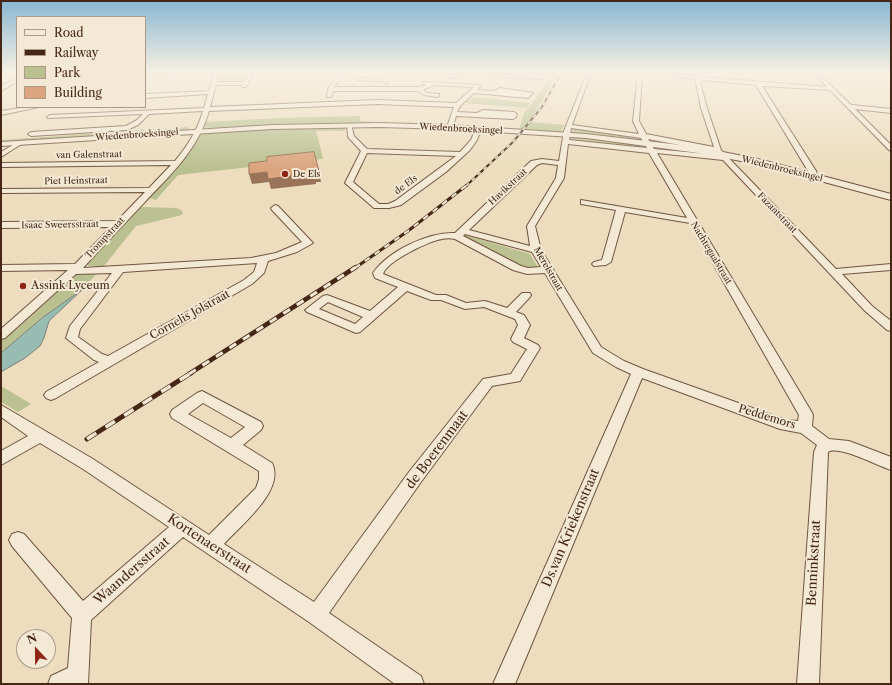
<!DOCTYPE html>
<html>
<head>
<meta charset="utf-8">
<style>
	body { margin:0 }
	#map { position:relative; width:892px; height:685px; overflow:hidden; background:#edddbe; font-family:"Libre Caslon Text",serif }
	canvas { display:block }
	.frame { position:absolute; inset:0; border:2px solid #462716; pointer-events:none }
	.legend { position:absolute; left:16px; top:16px; width:130px; height:92px; box-sizing:border-box; background:#f3e9d5; border:1px solid #ae9b89; margin:0; padding:5px 7px; list-style:none; font-size:12px; color:#462716 }
	.legend li { display:flex; align-items:center; gap:8px; height:20px }
	.legend b { width:20px; border:1px solid #ae9b89 }
	.north { position:absolute; left:16px; top:629px; width:40px; height:40px; box-sizing:border-box; background:#f3e9d5; border:1px solid #ae9b89; border-radius:50%; rotate:338deg; font-size:11px; font-weight:700; line-height:16px; text-align:center; color:#462716 }
	.north::after { content:''; display:block; margin:auto; width:14px; height:18px; background:#8f2418; clip-path:polygon(50% 0,100% 100%,50% 72%,0 100%) }
</style>
</head>
<body>
<div id="map">
<canvas width="892" height="685"></canvas>
<div class="frame"></div>
<ul class="legend">
<li><b style="height:5px;background:#f3e9d5"></b>Road</li>
<li><b style="height:5px;background:#462716"></b>Railway</li>
<li><b style="height:11px;background:#bac090"></b>Park</li>
<li><b style="height:11px;background:#dba57f"></b>Building</li>
</ul>
<div class="north">N</div>
</div>
<script>
const ctx = document.querySelector('canvas').getContext('2d');
ctx.lineJoin = 'round';
function fillPath(path, color) {
  ctx.fillStyle = color;
  ctx.fill(path, 'evenodd');
}
function strokePath(path, color, width, dash) {
  ctx.strokeStyle = color;
  ctx.lineWidth = width;
  ctx.lineCap = dash ? 'butt' : 'round';
  ctx.setLineDash(dash || []);
  ctx.stroke(path);
}
function drawText(font, color, halo, rows, align = 'center') {
  ctx.font = font + ' "Libre Caslon Text",serif';
  ctx.lineWidth = 4;
  ctx.setLineDash([]);
  ctx.textBaseline = 'middle';
  ctx.strokeStyle = halo;
  ctx.fillStyle = color;
  for (const [text, x, y, turn = 0] of rows) {
    ctx.save();
    ctx.translate(x, y);
    ctx.rotate((+turn || 0) * Math.PI / 180);
    ctx.textAlign = isNaN(turn) ? turn : align;
    if (halo) ctx.strokeText(text, 0, 0);
    ctx.fillText(text, 0, 0);
    ctx.restore();
  }
}
fillPath(new Path2D(`
	M223,73H250L244,82H220Z
	M553,73H558L530,122L564,125L561,132L519,130L524,113L536,98L535,97L538,95L537,93L539,94Z
	M474,97L530,103L527,108L464,103Z
	M360,116V121L413,125L316,124L207,128L204,127V122L278,118Z
	M188,127L189,129L185,130L1,142V140Z
	M303,127H345V131H316L323,158L322,159L178,175L156,200L147,197L190,150L201,132Z
	M573,128L639,137L641,139L573,133L572,132Z
	M572,137L643,145L645,149L570,140Z
	M143,207L176,208L181,210L183,213L182,215L136,226L104,266H89L86,264L87,261L137,208Z
	M465,235L530,254L538,267L525,268L463,236Z
	M99,271L83,289L42,318L1,353V339L71,277L78,273Z
	M1,386L31,404L18,412L1,402Z`), '#bac090');
const water = new Path2D(`
	M83,289L49,321L44,338L40,346L25,358L1,372V353L42,318Z`);
fillPath(water, '#99bcb2');
strokePath(water, '#788074', 1);
const minor = new Path2D(`
	M193,73H219L217,82H244L250,73H254L246,87H242V85H216L210,107L377,100L456,103L474,87L433,85L423,90L427,93L439,94V96L437,97L424,95L418,91H333L331,97H327L328,89L339,73H343L334,87H419L427,85L423,84V82L481,85L478,90L494,91L500,88L533,93L528,98L474,93L460,106L457,112L477,113L483,110L514,112L517,114L516,117L513,119L456,116L453,127L450,129L447,127L454,107L377,104L209,111C198,150 171,174 144,203C124,224 103,246 83,268L251,258L276,253L302,242L272,210L271,208L275,205L278,206L313,243L297,252L268,261L264,273L252,284L56,398L51,400L46,398L44,395L46,392L99,362L94,360L66,338L70,326L112,273L76,274L5,338L1,339V329L68,270L1,271V265L75,264L111,227L1,228V222L117,221L145,192L1,193V189L149,188L171,165L1,167V163L175,161C188,145 197,131 203,111L149,114L138,125L127,130L31,136L28,134L31,132L126,126L137,120L143,114L48,118L47,117L50,115L204,108L208,94L145,98V94L209,91L214,75L145,77V75ZM257,263L254,272L244,280L108,356L102,354L78,337L80,329L123,272Z
	M443,73L462,76C457,79 447,78 443,73Z
	M515,73L542,75L544,76L541,79L490,76L488,75L490,74L509,75Z
	M587,73H591L572,125L639,134L633,121L638,73H642L639,121L646,134L714,147L701,108L696,82L697,79L653,74L651,73L698,76L700,73H704L703,77L827,87L814,73H818L851,105L891,109V113L855,109L891,145V151L889,150L830,90L762,86L816,171V176L812,178L808,176V171L756,85L702,80L700,82L707,108L721,150L836,269L891,264V270L842,274L872,306L891,321V331L887,330L864,310L723,160L657,153L811,411L813,415L812,426L829,439L849,441L891,457V470C878,466 839,445 828,452L819,684H797L814,452L817,445L801,433L780,429L642,378L515,684H493L631,374L616,367L593,353L545,273L527,274L513,270L455,239C451,238 446,238 442,239C429,241 387,261 383,274L436,295H446L466,303L485,301L507,308L522,293H530L531,295L530,297L516,312L524,315L530,325L524,338L538,345L540,348L520,381L492,386L421,482L329,613L421,676L424,684H395L309,622L183,537L91,620L88,684H48L51,676L68,668L72,618L12,546L9,540L12,534L18,532L24,534L83,601L169,527L83,469L40,443L1,465V451L28,436L1,417V405L93,459L209,535L256,488L259,479V471L172,418L170,414L172,410L197,393L202,391L261,422L263,426L261,430L243,445L272,463C286,490 240,526 224,544L314,602L409,472L483,379L511,374L527,349L513,342L511,339L518,325L515,319L484,307L465,309L441,300H431L407,291L360,332L356,333L307,312L305,310L323,296L327,295L370,311L398,287L375,278L373,273C388,251 428,232 455,233L531,161L542,159L559,161L564,131ZM571,128L641,138L647,148L569,140ZM648,139L716,152L718,155L654,149ZM568,144L649,153L687,218L581,200V204L616,210L602,260L594,262L592,264L594,266L606,265L611,262L625,212L690,223L799,415L798,421L786,420L643,369L624,361L601,347L541,250L535,226L564,178ZM542,163L558,165L556,178L527,226L530,246L469,230L537,165ZM465,234L532,252L541,267L528,268L521,266L463,236ZM328,302L363,317L355,324L319,309ZM203,403L245,427L231,438L188,414Z
	M359,78L383,79L388,83L386,84L382,81L357,80Z
	M26,107H39L1,115V111Z
	M347,124H351L354,136L367,149L460,152L471,140L476,128L481,129L477,140L470,150L446,172L401,205L389,208H374L345,183L361,151L348,137ZM367,153L456,156L395,201L388,204H379L353,182Z
	M18,142L23,143L1,157V152Z`);
const tertiary = new Path2D(`
	M379,123L450,125L586,134L698,147L758,159L891,194V200L757,164L698,153L586,138L450,129L379,127L273,129L1,146V142L273,125Z`);
const secondary = new Path2D(`
	M17,77V82L1,91V86Z`);
strokePath(minor, '#705440', 2);
strokePath(tertiary, '#705440', 2);
strokePath(secondary, '#462716', 2);
fillPath(minor, '#f3e9d5');
fillPath(tertiary, '#f3e9d5');
fillPath(secondary, '#f3e9d5');
const railFar3 = new Path2D(`
	M466,186L513,142L542,107L561,73`);
const railFar2 = new Path2D(`
	M355,268L408,231L467,185`);
const railFar1 = new Path2D(`
	M189,374L356,267`);
const rail = new Path2D(`
	M87,439L191,373`);
strokePath(railFar3, '#462716', 2);
strokePath(railFar2, '#462716', 3);
strokePath(railFar1, '#462716', 4.5);
strokePath(rail, '#462716', 5);
strokePath(railFar3, '#f3e9d5', 1.5, [4]);
strokePath(railFar2, '#f3e9d5', 2, [6]);
strokePath(railFar1, '#f3e9d5', 3, [8]);
strokePath(rail, '#f3e9d5', 3.5, [11]);
fillPath(new Path2D(`
	M319,171L321,182H316V184L271,189L269,182L252,184L249,174L267,172Z`), '#997459');
const building = new Path2D(`
	M314,152L319,171L314,172V173L268,179L267,172L249,174V163L267,161V157Z`);
fillPath(building, '#dba57f');
strokePath(building, '#997459', 1);
const sky = ctx.createLinearGradient(0, 0, 0, 169);
sky.addColorStop(0, '#88b7d2');
sky.addColorStop(0.43, '#f7f0e2');
sky.addColorStop(1, '#f7f0e200');
ctx.fillStyle = sky;
ctx.fillRect(0, 0, 892, 169);
for (const [x, y, r, color] of [
	[285,174,4,"#8f2418"],
	[23,286,4,"#8f2418"]
]) {
  const dot = new Path2D();
  dot.arc(x, y, r, 0, 2 * Math.PI);
  ctx.fillStyle = color;
  ctx.fill(dot);
  strokePath(dot, '#f3e9d5', 1.5);
}
drawText('9px', '#462716', '#f3e9d5', [
	["Wiedenbroeksingel",461,129,3],
	["Wiedenbroeksingel",137,135,-4],
	["van Galenstraat",89,155,-1],
	["Wiedenbroeksingel",782,169,14],
	["Piet Heinstraat",76,181,-1],
	["de Els",406,185,-36],
	["Havikstraat",508,187,-43],
	["Fazantstraat",777,213,46],
	["Isaac Sweersstraat",60,225,-1],
	["Trompstraat",105,238,-47],
	["Nachtegaalstraat",711,253,59],
	["Merelstraat",548,269,60]
]);
drawText('9px', '#462716', '#f3e9d5', [
	["De Els",293,174]
], 'left');
drawText('11px', '#462716', '#f3e9d5', [
	["Assink Lyceum",31,286]
], 'left');
drawText('11px', '#462716', '#f3e9d5', [
	["Cornelis Jolstraat",190,315,-29],
	["Peddemors",767,417,17]
]);
drawText('13px', '#462716', '#f3e9d5', [
	["de Boerenmaat",437,450,-53],
	["Ds.van Kriekenstraat",571,528,-67],
	["Kortenaerstraat",209,544,33],
	["Benninkstraat",814,563,-87],
	["Waandersstraat",132,571,-41]
]);
</script>
</body>
</html>
